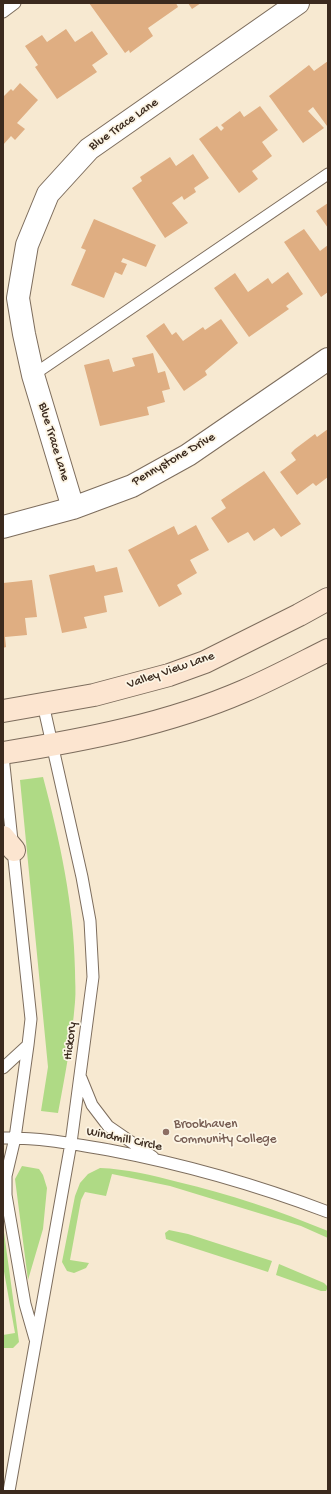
<!DOCTYPE html>
<html>
<head>
<meta charset="utf-8">
<style>
	body { margin:0 }
	#map { position:relative; width:331px; height:1494px; overflow:hidden; background:#f7e9d1; font-family:"Gochi Hand",sans-serif }
	canvas { display:block }
	.frame { position:absolute; inset:0; border:4px solid #3b2a1e; pointer-events:none }
</style>
</head>
<body>
<div id="map">
<canvas width="331" height="1494"></canvas>
<div class="frame"></div>
</div>
<script>
const ctx = document.querySelector('canvas').getContext('2d');
ctx.lineJoin = 'round';
function fillPath(path, color) {
  ctx.fillStyle = color;
  ctx.fill(path, 'evenodd');
}
function strokePath(path, color, width, dash) {
  ctx.strokeStyle = color;
  ctx.lineWidth = width;
  ctx.lineCap = dash ? 'butt' : 'round';
  ctx.setLineDash(dash || []);
  ctx.stroke(path);
}
function drawText(font, color, halo, rows, align = 'center') {
  ctx.font = font + ' "Gochi Hand",sans-serif';
  ctx.lineWidth = 3.5;
  ctx.setLineDash([]);
  ctx.textBaseline = 'middle';
  ctx.strokeStyle = halo;
  ctx.fillStyle = color;
  for (const [text, x, y, turn = 0] of rows) {
    ctx.save();
    ctx.translate(x, y);
    ctx.rotate((+turn || 0) * Math.PI / 180);
    ctx.textAlign = isNaN(turn) ? turn : align;
    if (halo) ctx.strokeText(text, 0, 0);
    ctx.fillText(text, 0, 0);
    ctx.restore();
  }
}
fillPath(new Path2D(`
	M43,777C60,841 74,905 75,971C75,981 76,992 75,1002C72,1039 65,1076 58,1113L41,1111L48,1067L20,780Z
	M22,1166L39,1169L43,1175L47,1188L43,1229L28,1280L15,1179Z
	M100,1168C126,1169 152,1175 178,1182C230,1194 279,1211 328,1231V1238L301,1226L170,1186L112,1174L106,1196L85,1192L81,1200L70,1260L89,1263L86,1268L74,1273L67,1271L62,1262L75,1196L80,1183L88,1174Z
	M3,1225L19,1342L13,1348H3V1335L15,1333L3,1266Z
	M169,1230L188,1234L272,1261L268,1272L166,1239L165,1233Z
	M279,1264L324,1283L328,1287L326,1291H321L276,1275Z`), '#afda85');
fillPath(new Path2D(`
	M89,3H176L178,7L148,28L153,36L130,53L129,50L125,53Z
	M188,3H201L192,9Z
	M66,29L75,42L92,31L108,54L92,65L97,72L57,99L35,67L38,65L25,46L42,35L47,42Z
	M328,61V125L327,126L313,107L308,111L324,128L303,143L269,96L309,65L314,71Z
	M20,83L38,100L17,123L25,129L15,140L11,136L3,145V97L11,89L13,91Z
	M260,106L278,130L262,142L272,156L252,171L258,179L239,193L199,139L217,126L221,131L224,128L221,125L240,111L244,117Z
	M193,154L209,178L194,188L196,192L184,200L182,196L172,203L188,223L165,238L132,188L142,181L140,177L170,157L176,166Z
	M328,203V228L316,211Z
	M94,219L156,245L146,267L123,258L121,262L127,264L122,275L115,272L104,298L71,285L86,250L81,248Z
	M304,229L320,251L328,245V292L321,297L284,242Z
	M288,272L303,294L286,306L289,309L249,337L214,288L235,273L248,292L268,278L272,284Z
	M221,319L238,343L205,371L207,375L184,391L146,336L164,323L172,335L176,332L183,341L203,327L205,330Z
	M153,353L158,373L165,371L170,389L162,391L165,402L147,407L149,415L100,426L84,365L109,359L113,372L135,366L132,358Z
	M328,429V477L316,486L313,483L297,495L280,472L296,460L291,453L295,449L315,434L317,437Z
	M264,471L301,524L281,537L274,528L254,541L248,532L228,543L211,518L226,508L221,500Z
	M196,525L209,550L190,560L197,573L177,585L182,594L159,607L128,550L174,526L178,535Z
	M94,565L96,572L117,567L123,592L104,596L107,612L84,617L87,628L62,633L49,575Z
	M32,580L37,617L25,618L27,635L5,637L6,647L3,648V583Z`), '#dfae82');
const lane = new Path2D(`
	M3,12L15,3
	M33,375L328,174
	M3,756L31,1019L28,1045L15,1138L6,1176V1195L25,1304L35,1339
	M3,1068L28,1045
	M81,1078L92,1105L108,1126L153,1157
	M3,1138C38,1137 74,1144 109,1150C183,1164 257,1185 328,1212
	M9,1491L71,1143L93,977L90,921L82,877L43,704`);
const street = new Path2D(`
	M73,508L33,375L24,334L18,298L27,245L48,194L89,149L298,3
	M3,527L73,508L132,486L188,455L328,359`);
const secondary = new Path2D(`
	M3,711L94,695L169,675L205,662L299,615L328,599
	M3,753C84,740 168,724 244,691C272,679 300,664 328,650
	M3,837L14,850`);
strokePath(lane, '#7d6d5d', 13);
strokePath(street, '#7d6d5d', 24);
strokePath(secondary, '#7d6d5d', 24);
strokePath(lane, '#fff', 11);
strokePath(street, '#fff', 22);
strokePath(secondary, '#fce5d0', 22);
for (const [x, y, r, color] of [
	[166,1132,4,"#8d6e63"]
]) {
  const dot = new Path2D();
  dot.arc(x, y, r, 0, 2 * Math.PI);
  ctx.fillStyle = color;
  ctx.fill(dot);
  strokePath(dot, '#fcf5e5', 1.5);
}
drawText('13px', '#3b2a1e', '#fcf5e5', [
	["Blue Trace Lane",124,125,-35],
	["Blue Trace Lane",53,442,73],
	["Pennystone Drive",174,460,-30],
	["Valley View Lane",171,671,-19],
	["Hickory",71,1041,-83],
	["Windmill Circle",124,1140,12]
]);
drawText('13px', '#785e54', '#fcf5e5', [
	["Brookhaven",174,1125],
	["Community College",174,1140]
], 'left');
</script>
</body>
</html>
